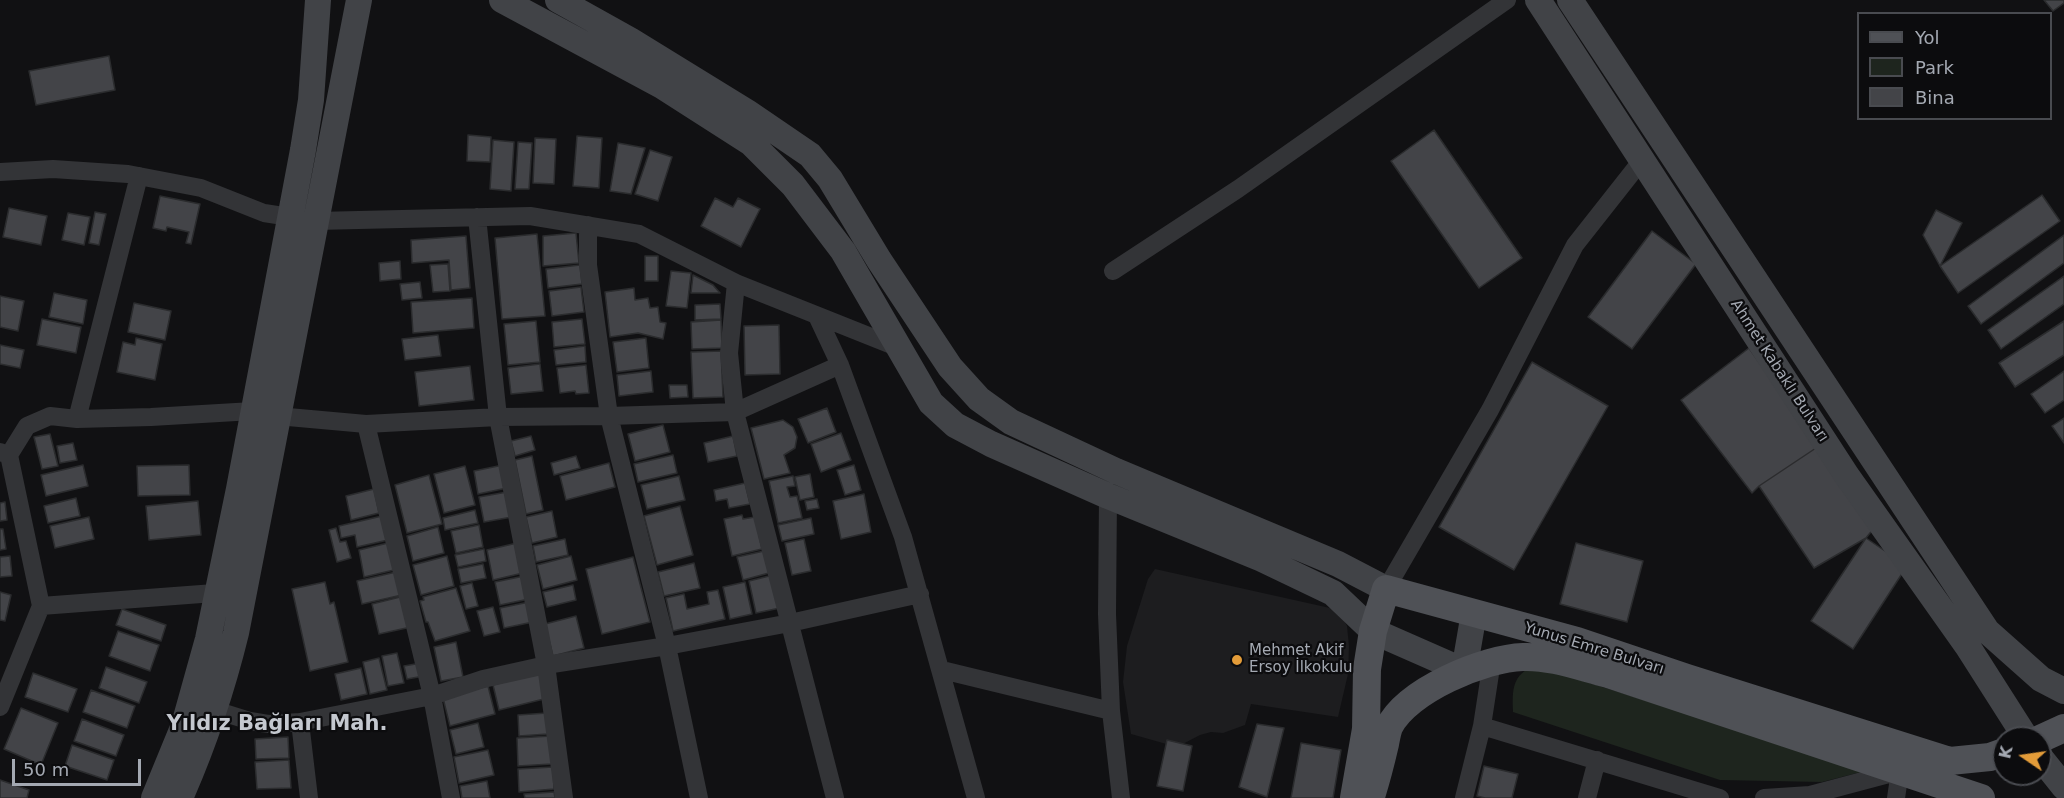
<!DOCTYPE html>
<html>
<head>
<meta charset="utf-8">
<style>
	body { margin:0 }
	#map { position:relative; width:2064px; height:798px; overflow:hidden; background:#111113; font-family:"DejaVu Sans",sans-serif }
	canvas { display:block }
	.legend { position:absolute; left:1857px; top:12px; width:195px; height:108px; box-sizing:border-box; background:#0c0c0e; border:2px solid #494b50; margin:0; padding:8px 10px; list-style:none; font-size:18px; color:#a4a9b2 }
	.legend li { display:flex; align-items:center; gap:12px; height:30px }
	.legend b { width:30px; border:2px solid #494b50 }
	.north { position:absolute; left:1992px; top:726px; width:60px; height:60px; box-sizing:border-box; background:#0c0c0e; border:2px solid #494b50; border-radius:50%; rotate:283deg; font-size:16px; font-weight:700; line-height:24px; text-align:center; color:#a4a9b2 }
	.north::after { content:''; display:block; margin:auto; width:21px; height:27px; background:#e39c39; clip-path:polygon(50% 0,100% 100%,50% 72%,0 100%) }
	.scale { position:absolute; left:12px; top:759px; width:129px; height:27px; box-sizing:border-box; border:3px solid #a4a9b2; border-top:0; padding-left:8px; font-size:18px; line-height:21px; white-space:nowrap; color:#a4a9b2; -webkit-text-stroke:4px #0c0c0e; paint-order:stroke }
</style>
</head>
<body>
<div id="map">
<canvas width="2064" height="798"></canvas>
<ul class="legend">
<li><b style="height:8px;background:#4f5156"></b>Yol</li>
<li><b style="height:16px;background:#1e251e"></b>Park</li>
<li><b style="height:16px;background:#434448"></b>Bina</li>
</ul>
<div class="north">K</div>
<div class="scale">50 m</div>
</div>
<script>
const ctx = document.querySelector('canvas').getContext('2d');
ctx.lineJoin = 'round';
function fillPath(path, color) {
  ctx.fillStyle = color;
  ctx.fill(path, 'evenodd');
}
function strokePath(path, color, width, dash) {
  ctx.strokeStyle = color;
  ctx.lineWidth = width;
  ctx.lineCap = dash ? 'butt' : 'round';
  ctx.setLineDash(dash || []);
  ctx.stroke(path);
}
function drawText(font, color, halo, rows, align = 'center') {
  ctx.font = font + ' "DejaVu Sans",sans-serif';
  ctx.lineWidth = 4.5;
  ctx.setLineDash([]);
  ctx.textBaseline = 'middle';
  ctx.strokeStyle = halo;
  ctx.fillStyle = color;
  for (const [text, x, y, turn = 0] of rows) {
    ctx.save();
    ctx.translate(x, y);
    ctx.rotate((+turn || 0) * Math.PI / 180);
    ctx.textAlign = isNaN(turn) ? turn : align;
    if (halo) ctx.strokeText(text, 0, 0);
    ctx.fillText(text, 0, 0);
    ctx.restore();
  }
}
fillPath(new Path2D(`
	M1155,569L1339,610L1347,626L1349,646L1348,674L1338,717L1251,704L1245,725L1223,733L1211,732L1200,735L1177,747L1131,734L1123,682L1127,646L1148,579Z`), '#1d1d1f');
fillPath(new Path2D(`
	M1535,666L1869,770L1822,782L1720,780L1513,712C1512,690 1512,674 1535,666Z`), '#1e251e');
const building = new Path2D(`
	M2044,0H2064V3L2053,11Z
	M109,56L115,90L36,105L29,71Z
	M1434,130L1522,258L1479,288L1391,161Z
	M468,135L491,137L490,162L467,161Z
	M577,136L602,138L599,188L573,186Z
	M535,138L556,139L554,184L533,183Z
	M493,140L514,142L511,191L490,189Z
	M518,142L532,143L529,189H515Z
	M618,143L645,148L631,194L610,191Z
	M650,150L672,157L658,201L635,194Z
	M2042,195L2060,221L1958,293L1940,266Z
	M160,196L200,204L191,244L186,243L189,232L167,227L166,231L153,228Z
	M715,198L733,207L738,198L760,209L741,247L701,226Z
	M9,208L47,216L41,245L3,237Z
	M1936,210L1962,223L1940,266L1923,235Z
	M95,212L106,214L99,245L89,243Z
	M68,213L90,217L84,245L62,240Z
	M1652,231L1696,264L1632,349L1588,317Z
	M576,233L579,263L543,266V236Z
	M537,234L545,316L502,319L495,238Z
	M2064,235V263L1981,324L1968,306Z
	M466,236L470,288L451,290L449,260L412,263L411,240Z
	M645,256H658V281H645Z
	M400,261L401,279L380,281L379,263Z
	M448,264L450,291L433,292L430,265Z
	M580,265L582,284L548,288L546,269Z
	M671,271L691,273L687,308L666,306Z
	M693,275L713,285L720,293H691Z
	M2064,276V304L2001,349L1988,330Z
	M420,282L422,298L402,300L400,284Z
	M581,287L584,312L552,316L549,291Z
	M634,288L635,300L648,298L650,308L658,307L660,322L666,323L663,339L638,333L610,337L605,292Z
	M54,293L87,300L83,324L49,317Z
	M0,296L24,301L18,331L0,327Z
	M472,298L474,328L413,333L411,302Z
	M134,303L171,311L165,340L128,332Z
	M720,304L721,319L695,320V305Z
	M42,319L81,327L76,353L37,345Z
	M582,319L585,344L554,347L552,322Z
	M721,320L722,348L692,349L691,322Z
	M536,321L540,362L508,365L504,324Z
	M2064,321V355L2015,387L1999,363Z
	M779,325L780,374L745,375L744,326Z
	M438,335L441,356L405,360L402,339Z
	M136,338L162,344L155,380L117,372L123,342L135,345Z
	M646,338L649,368L617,372L613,342Z
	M0,345L24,350L20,368L0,364Z
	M585,346L586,362L556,365L554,350Z
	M1749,348L1819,446L1759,486L1752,493L1681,400Z
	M721,351L723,397L693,398L691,352Z
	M1532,362L1608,406L1514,570L1439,527Z
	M540,364L543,391L511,394L508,368Z
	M586,365L589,393L576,394L575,391L560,393L557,368Z
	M470,366L474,400L419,406L415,372Z
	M651,371L653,392L619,396L617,375Z
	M2064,371V400L2045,413L2031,394Z
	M669,385H687L688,397L670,398Z
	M827,408L836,432L808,443L798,419Z
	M2064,418V443L2052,426Z
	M783,420L793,427L797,437L795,448L784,455L790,473L764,479L751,428Z
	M663,425L670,452L635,461L628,434Z
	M841,433L851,460L821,472L811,444Z
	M50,434L58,466L42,469L34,437Z
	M531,436L535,450L515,456L511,441Z
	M733,436L737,456L708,462L704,443Z
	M73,443L77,460L60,463L57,446Z
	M1819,446L1874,528L1866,538L1814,568L1759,486Z
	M673,455L677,473L638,482L634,464Z
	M532,456L543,510L526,514L515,460Z
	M576,456L580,468L554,475L551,463Z
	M609,463L615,487L566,500L560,476Z
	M83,465L88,486L46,496L41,475Z
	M189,465L190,495L138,496L137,466Z
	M503,465L507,488L478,494L474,471Z
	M854,465L861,490L845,495L837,470Z
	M465,466L475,505L444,513L434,474Z
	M810,474L814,497L800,500L795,477Z
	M429,475L442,524L407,533L395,485Z
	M679,476L685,500L647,509L641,485Z
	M793,476L795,486L787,487L790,497L797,496L802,518L778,523L769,481Z
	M745,483L750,504L729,508L727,499L716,501L714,490Z
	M374,489L379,513L351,520L346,496Z
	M507,492L512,517L484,522L479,497Z
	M864,494L871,532L841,539L833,501Z
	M76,498L80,516L48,523L44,506Z
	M817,499L819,508L807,510L805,501Z
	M198,501L201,535L149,540L146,506Z
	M5,502L7,520L0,521V503Z
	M680,506L693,555L657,565L644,516Z
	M475,510L478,523L445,530L443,518Z
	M552,511L557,537L532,543L526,517Z
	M742,515L743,519L755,517L762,549L732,556L724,519Z
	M382,516L388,540L357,547L355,535L341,538L339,526Z
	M89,517L94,539L55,548L50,526Z
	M811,518L814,534L782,541L778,525Z
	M479,525L483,547L456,553L451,531Z
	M438,527L444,553L413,561L407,536Z
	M336,528L340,542L346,541L351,558L337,562L329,530Z
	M0,529H3L6,549L0,550Z
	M1866,538L1907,566L1853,649L1811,621Z
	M565,539L568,555L536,562L533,546Z
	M804,539L811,571L792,575L785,543Z
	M388,543L394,570L364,577L359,550Z
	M517,543L523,573L493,580L487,550Z
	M1576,543L1643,561L1627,622L1560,604Z
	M484,549L486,561L458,567L455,555Z
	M764,551L769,573L743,580L737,557Z
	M10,556L12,576L0,577V557Z
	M447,556L454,586L421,595L413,565Z
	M571,556L577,580L543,589L537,565Z
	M633,557L650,622L602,634L586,569Z
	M694,563L700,588L664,596L658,572Z
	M483,564L486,578L461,583L458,569Z
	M396,572L402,595L362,604L357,581Z
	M773,575L780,608L756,613L749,581Z
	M524,576L529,599L500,605L495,582Z
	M325,582L330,604L334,602L348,662L310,671L292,589Z
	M745,582L752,614L730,619L723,587Z
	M472,583L478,606L466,609L460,586Z
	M573,585L576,600L547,607L543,592Z
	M456,588L470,631L435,641L428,622H426L420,601L424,600L423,597Z
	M718,590L725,619L673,631L666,598L684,594L687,609L709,604L707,592Z
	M0,592L11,595L5,621L0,620Z
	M404,596L411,627L379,634L372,604Z
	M529,602L533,622L504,628L500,608Z
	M493,607L500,632L484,636L477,611Z
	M122,609L166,625L161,641L116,625Z
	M576,616L584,648L553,656L545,624Z
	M118,631L159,645L150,671L109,656Z
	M456,642L463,677L441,681L434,647Z
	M397,653L404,683L388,686L382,656Z
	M379,658L387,690L370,694L363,662Z
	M421,663L424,676L407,679L404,666Z
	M106,667L147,682L139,703L99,688Z
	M361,668L367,694L341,700L335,674Z
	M541,672L548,698L499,710L493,685Z
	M33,673L77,689L68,712L25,697Z
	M488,686L495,714L450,726L443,698Z
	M91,690L135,706L127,728L83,712Z
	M21,708L58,723L41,765L4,749Z
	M547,713L548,734L519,736L518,715Z
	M82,719L124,735L116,756L74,741Z
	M478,723L484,747L456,754L450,730Z
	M1257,724L1284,728L1267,797L1239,787Z
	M551,736L552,764L518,766L517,738Z
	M288,737L289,758L256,759L255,739Z
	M1167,740L1192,746L1183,791L1157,786Z
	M1301,743L1341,750L1333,798H1291Z
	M72,745L114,760L107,780L65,766Z
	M488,750L494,775L459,783L454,757Z
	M289,760L291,788L257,789L255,762Z
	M1484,766L1518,774L1512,798H1485L1477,796Z
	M553,767L554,789L519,792L518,769Z
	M0,780L29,790L27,798H0Z
	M487,781L490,798H462L460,786Z
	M554,792L555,798H525L524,794Z`);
fillPath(building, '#434448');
strokePath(building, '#2b2c2e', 1.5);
strokePath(new Path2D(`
	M0,172L53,169L128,174L201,188L264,213L316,221L530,216L639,234L736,283L899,348
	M477,217L498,417L546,665L564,798
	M588,225V265L609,416L667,646L699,798
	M1113,271L1238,189L1507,0
	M736,283L729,353L735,412L835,798
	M817,316L840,365L903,537L976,798
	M277,416L366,424L498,417L609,416L735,412L840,365
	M77,419L139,176
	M366,424L432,696L451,798
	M0,452L9,455L41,606L0,707
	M9,455L27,426L50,416L77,419L151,417L253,411
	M1108,496L1107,614L1111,711L1121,798
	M1386,589L1490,410L1575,245L1642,160
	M41,606L228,592
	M942,670L1111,711
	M215,710L250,721L268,724L300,722L432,696L483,679L546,665L667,646L790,623L920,594
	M300,722L309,798
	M1482,726L1720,798
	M1464,798L1482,726L1492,661
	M1587,798L1597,760
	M1764,798L1810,795L1900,771L1896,798`), '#333437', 18);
strokePath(new Path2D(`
	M502,0L662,86L751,143L793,185L843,251L931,403L955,425L991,444L1108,496L1262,559L1333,593L1373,631L1464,671L1474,613
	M558,0L630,40L747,112L810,155L830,179L879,260L950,367L979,399L1011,422L1116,471L1338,564L1386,589
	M1538,0L1847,476L1968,647L2026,738
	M1570,0L1987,631L2041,679L2064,691
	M2040,757L2064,787
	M154,798L184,725L208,639L239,489L303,150L311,100L318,0
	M180,798C204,744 222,690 236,633L359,0`), '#414347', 26);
strokePath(new Path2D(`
	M2040,739L2064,728
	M1372,793C1377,777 1381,761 1385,744C1386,739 1387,732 1389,727C1407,690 1485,658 1523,657C1552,656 1580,667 1608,674L1981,798
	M1354,798L1366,729L1367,669L1373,631L1386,589L1577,641L1687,678L1950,761L1990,757L2004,752`), '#4f5156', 28);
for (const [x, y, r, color] of [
	[1237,660,6,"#e39c39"]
]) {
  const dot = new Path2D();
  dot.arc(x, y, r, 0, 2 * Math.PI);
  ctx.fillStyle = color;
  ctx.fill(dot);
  strokePath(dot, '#0c0c0e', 2);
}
drawText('15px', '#a4a9b2', '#0c0c0e', [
	["Ahmet Kabaklı Bulvarı",1779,371,57],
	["Yunus Emre Bulvarı",1594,649,17]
]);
drawText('15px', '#a4a9b2', '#0c0c0e', [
	["Mehmet Akif",1249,651],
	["Ersoy İlkokulu",1249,668]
], 'left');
drawText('bold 21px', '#c4c8cf', '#0c0c0e', [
	["Yıldız Bağları Mah.",277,725]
]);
</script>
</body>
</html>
